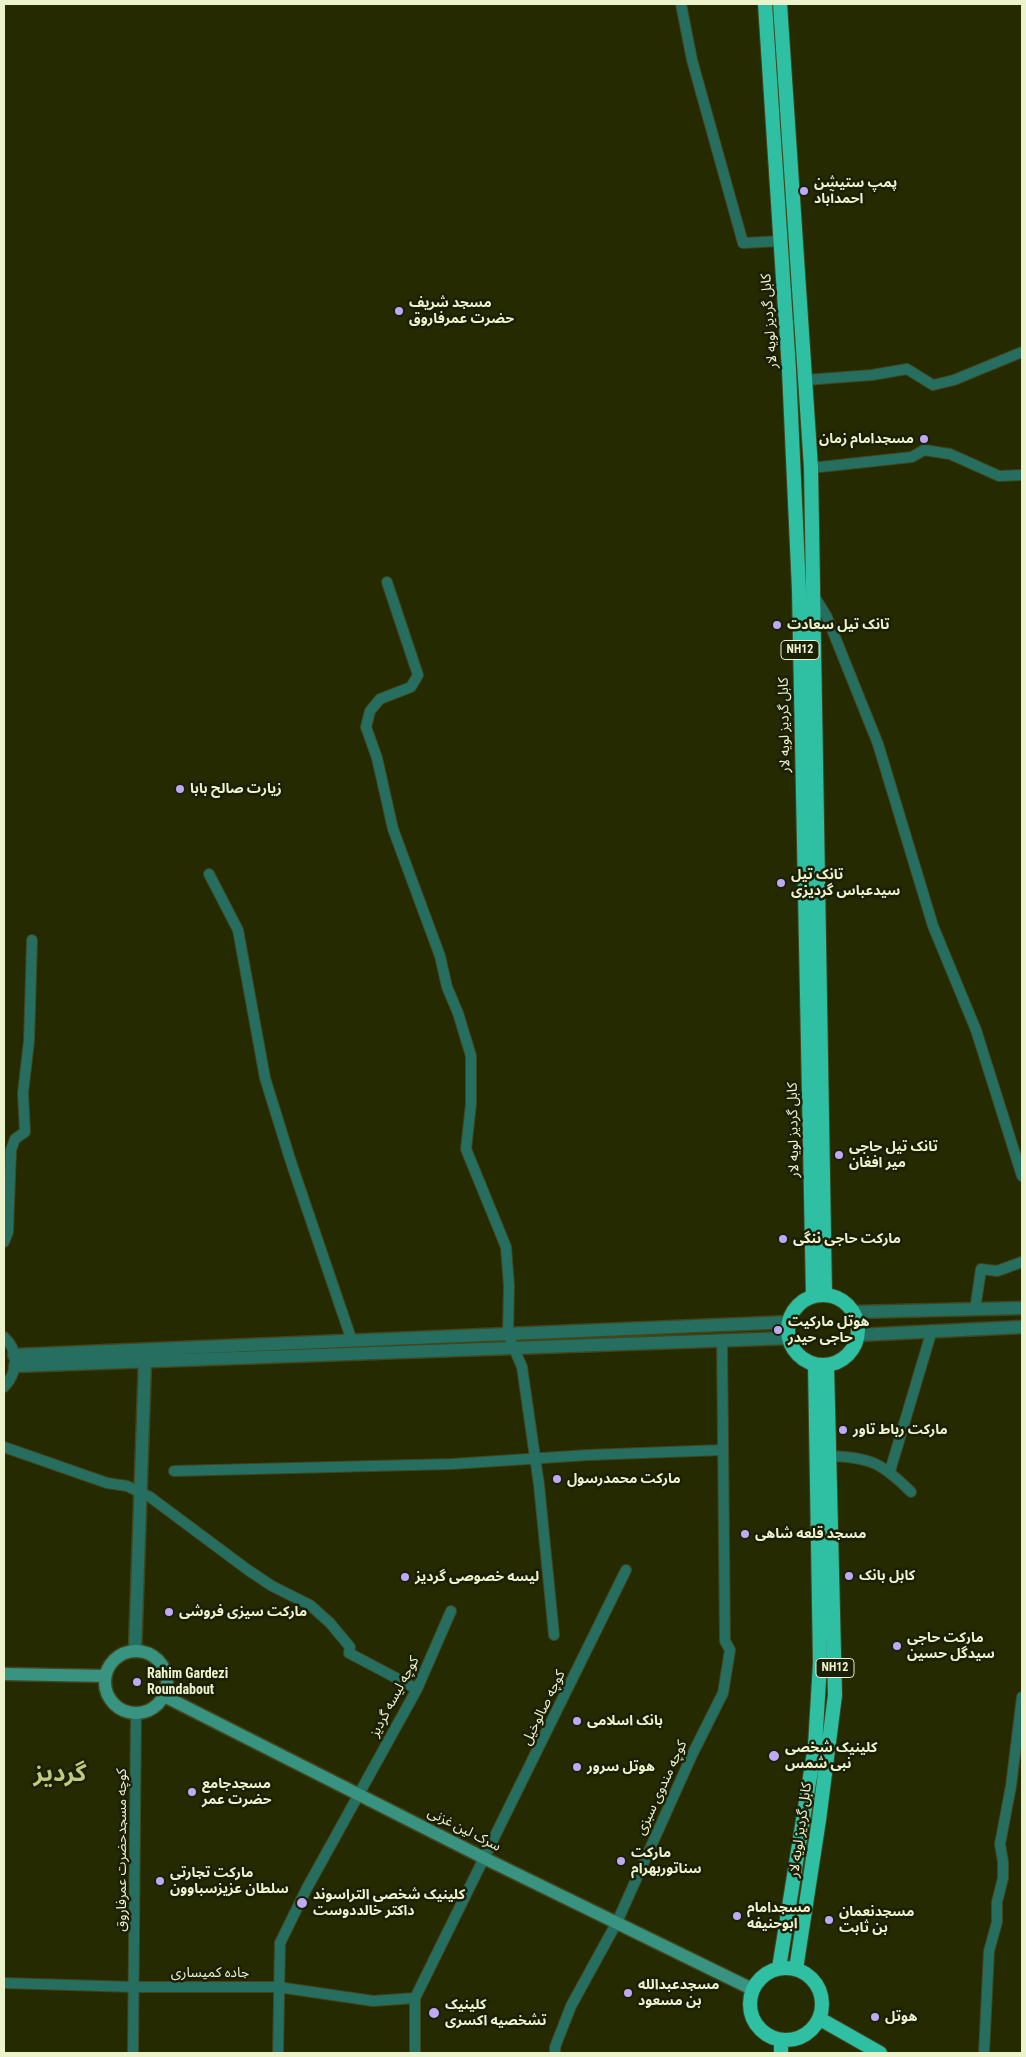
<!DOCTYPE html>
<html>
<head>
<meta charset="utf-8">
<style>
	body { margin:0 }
	#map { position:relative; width:1026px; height:2057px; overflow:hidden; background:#252a01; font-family:"Roboto Condensed",sans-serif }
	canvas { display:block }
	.frame { position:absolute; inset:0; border:5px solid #ebf3cc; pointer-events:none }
</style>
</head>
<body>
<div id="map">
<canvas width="1026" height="2057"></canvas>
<div class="frame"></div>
</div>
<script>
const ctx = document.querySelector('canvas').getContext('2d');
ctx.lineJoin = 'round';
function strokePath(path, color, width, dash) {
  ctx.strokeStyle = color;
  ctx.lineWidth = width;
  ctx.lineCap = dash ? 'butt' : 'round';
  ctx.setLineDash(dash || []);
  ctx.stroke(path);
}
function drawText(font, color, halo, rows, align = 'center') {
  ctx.font = font + ' "Roboto Condensed","Noto Sans Arabic",sans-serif';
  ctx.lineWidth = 5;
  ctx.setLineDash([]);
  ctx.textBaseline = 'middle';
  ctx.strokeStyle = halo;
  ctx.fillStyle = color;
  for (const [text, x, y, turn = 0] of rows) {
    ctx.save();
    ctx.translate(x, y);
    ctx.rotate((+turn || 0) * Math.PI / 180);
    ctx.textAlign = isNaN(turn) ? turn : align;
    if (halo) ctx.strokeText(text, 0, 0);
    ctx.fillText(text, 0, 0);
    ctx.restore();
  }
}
const minor = new Path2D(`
	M681,4L692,60L743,243L781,241
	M805,380L872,375L907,369L933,385L954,380L1022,352
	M811,468L912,457L924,450L950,454L999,476L1022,475
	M387,582L418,675L411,687L380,699L370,711L366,727L377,758L393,829L440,956L447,987L458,1013L471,1056V1104L466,1149L506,1247L509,1286L508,1334L522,1367L539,1485L554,1635
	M814,596L827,617L878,744L933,926L976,1030L1022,1176
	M209,874L238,930L265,1078L291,1162L352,1341
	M4,1242L8,1232L11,1150L15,1139L25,1132L23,1093L29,1041L32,940
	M975,1310L981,1269L997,1271L1022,1262
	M4,1337C19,1350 18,1373 4,1387
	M4,1447L107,1483L127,1486L150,1497L248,1570L272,1586L310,1605L330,1623L350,1647L349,1653L417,1689
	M829,1456C870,1457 882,1463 911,1492
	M174,1471L452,1464L588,1455L722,1450
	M890,1471L932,1330
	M4,1983L134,1987H278L373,2001L415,1998
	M133,2053L136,1713
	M278,2053L280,1943L307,1888L417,1689L451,1611
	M415,2053V1998L626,1570
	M555,2053V2047L571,2006L617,1922L692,1755L723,1693L730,1650L725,1641L722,1340
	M984,2053L989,1951L997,1922V1902L1003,1878V1862L1000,1844L1011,1786L1022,1697`);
const tertiary = new Path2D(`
	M854,1312L1022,1308
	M858,1335L1022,1327
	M14,1355L790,1322
	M15,1366L790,1338
	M135,1651L145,1361`);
const secondary = new Path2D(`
	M105 1682a31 31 0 1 1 62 0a31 31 0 1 1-62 0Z
	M4,1674L105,1676
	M164,1696L486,1859L752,1989`);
const trunk = new Path2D(`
	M765,4L789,370L799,590L813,1296
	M780,4L811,468L825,1295
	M788 1330a35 35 0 1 1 70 0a35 35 0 1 1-70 0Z
	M750 2004a36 36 0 1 1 72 0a36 36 0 1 1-72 0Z
	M779,1968L815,1746L820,1663L815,1364
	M796,1969L819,1820L835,1695L827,1365
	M820,2019L880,2053
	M781,2041V2053`);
strokePath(minor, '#41461d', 12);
strokePath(tertiary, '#41461d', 15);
strokePath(secondary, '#41461d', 15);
strokePath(trunk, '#41461d', 16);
strokePath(minor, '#266f60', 10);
strokePath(tertiary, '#266f60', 12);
strokePath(secondary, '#389480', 12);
strokePath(trunk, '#2fc0a4', 14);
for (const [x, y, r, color] of [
	[804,191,5,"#bea9f5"],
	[399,311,5,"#bea9f5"],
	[924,439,5,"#bea9f5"],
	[777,625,5,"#bea9f5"],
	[180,789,5,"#bea9f5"],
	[781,883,5,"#bea9f5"],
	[839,1155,5,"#bea9f5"],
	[783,1239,5,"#bea9f5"],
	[778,1330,5,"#bea9f5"],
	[843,1430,5,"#bea9f5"],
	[557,1479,5,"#bea9f5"],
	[745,1534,5,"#bea9f5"],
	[849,1576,5,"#bea9f5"],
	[405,1577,5,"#bea9f5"],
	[169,1612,5,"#bea9f5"],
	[897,1646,5,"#bea9f5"],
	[137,1682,5,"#bea9f5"],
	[577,1721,5,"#bea9f5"],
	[774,1756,6,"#bea9f5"],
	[577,1767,5,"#bea9f5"],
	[192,1792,5,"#bea9f5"],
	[621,1861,5,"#bea9f5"],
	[160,1881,5,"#bea9f5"],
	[302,1903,6,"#bea9f5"],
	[737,1916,5,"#bea9f5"],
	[829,1920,5,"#bea9f5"],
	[628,1993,5,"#bea9f5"],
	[434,2013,6,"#bea9f5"],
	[875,2017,5,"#bea9f5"]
]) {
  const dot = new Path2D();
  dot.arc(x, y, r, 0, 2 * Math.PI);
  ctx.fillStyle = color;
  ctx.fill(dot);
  strokePath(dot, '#1c1f07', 2);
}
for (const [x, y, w] of [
	[800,650,38],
	[835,1668,38]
]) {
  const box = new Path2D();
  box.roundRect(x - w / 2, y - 9.5, w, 19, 4);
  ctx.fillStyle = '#1c1f07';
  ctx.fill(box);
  strokePath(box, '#ebf3cc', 1);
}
drawText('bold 12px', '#ebf3cc', null, [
	["NH12",800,650],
	["NH12",835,1668]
]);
drawText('bold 14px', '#ebf3cc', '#1c1f07', [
	["پمپ ستیشن",814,183],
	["احمدآباد",814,199],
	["مسجد شریف",409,303],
	["حضرت عمرفاروق",409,319],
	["مسجدامام زمان",914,439,"right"],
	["تانک تیل سعادت",787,625],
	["زیارت صالح بابا",190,789],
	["تانک تیل",791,875],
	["سیدعباس گردیزی",791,891],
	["تانک تیل حاجی",849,1147],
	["میر افغان",849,1163],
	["مارکت حاجی ننگی",793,1239],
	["هوتل مارکیت",788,1322],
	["حاجی حیدر",788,1338],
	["مارکت رباط تاور",853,1430],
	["مارکت محمدرسول",567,1479],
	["مسجد قلعه شاهی",755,1534],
	["کابل بانک",859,1576],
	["لیسه خصوصی گردیز",415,1577],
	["مارکت سیزی فروشی",179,1612],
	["مارکت حاجی",907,1638],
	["سیدگل حسین",907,1654],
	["Rahim Gardezi",147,1674],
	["Roundabout",147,1690],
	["بانک اسلامی",587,1721],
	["کلینیک شخصی",785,1748],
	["نبی شمس",785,1764],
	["هوتل سرور",587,1767],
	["مسجدجامع",202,1784],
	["حضرت عمر",202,1800],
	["مارکت",631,1853],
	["سناتوربهرام",631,1869],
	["مارکت تجارتی",170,1873],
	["سلطان عزیزسباوون",170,1889],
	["کلینیک شخصی التراسوند",313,1895],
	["داکتر خالددوست",313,1911],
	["مسجدامام",747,1908],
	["ابوحنیفه",747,1924],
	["مسجدنعمان",839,1912],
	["بن ثابت",839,1928],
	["مسجدعبدالله",638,1985],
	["بن مسعود",638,2001],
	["کلینیک",445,2005],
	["تشخصیه اکسری",445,2021],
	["هوتل",885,2017]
], 'left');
drawText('14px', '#ebf3cc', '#1c1f07', [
	["کابل گردیز لویه لار",770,321,-94],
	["کابل گردیز لویه لار",785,725,-91],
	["کابل گردیز لویه لار",794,1130,-91],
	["کوچه لیسه گردیز",395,1697,-62],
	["کوچه صالوخیل",544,1708,-64],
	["کوچه مندوی سبزی",662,1788,-65],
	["سرک لین غزنی",464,1830,27],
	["کابل گردیز لویه لار",801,1830,-82],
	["کوچه مسجدحضرت عمرفاروق",122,1850,-90],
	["جاده کمیساری",210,1973]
]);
drawText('bold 24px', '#becb7d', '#1c1f07', [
	["گردیز",60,1775]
]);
</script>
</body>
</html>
